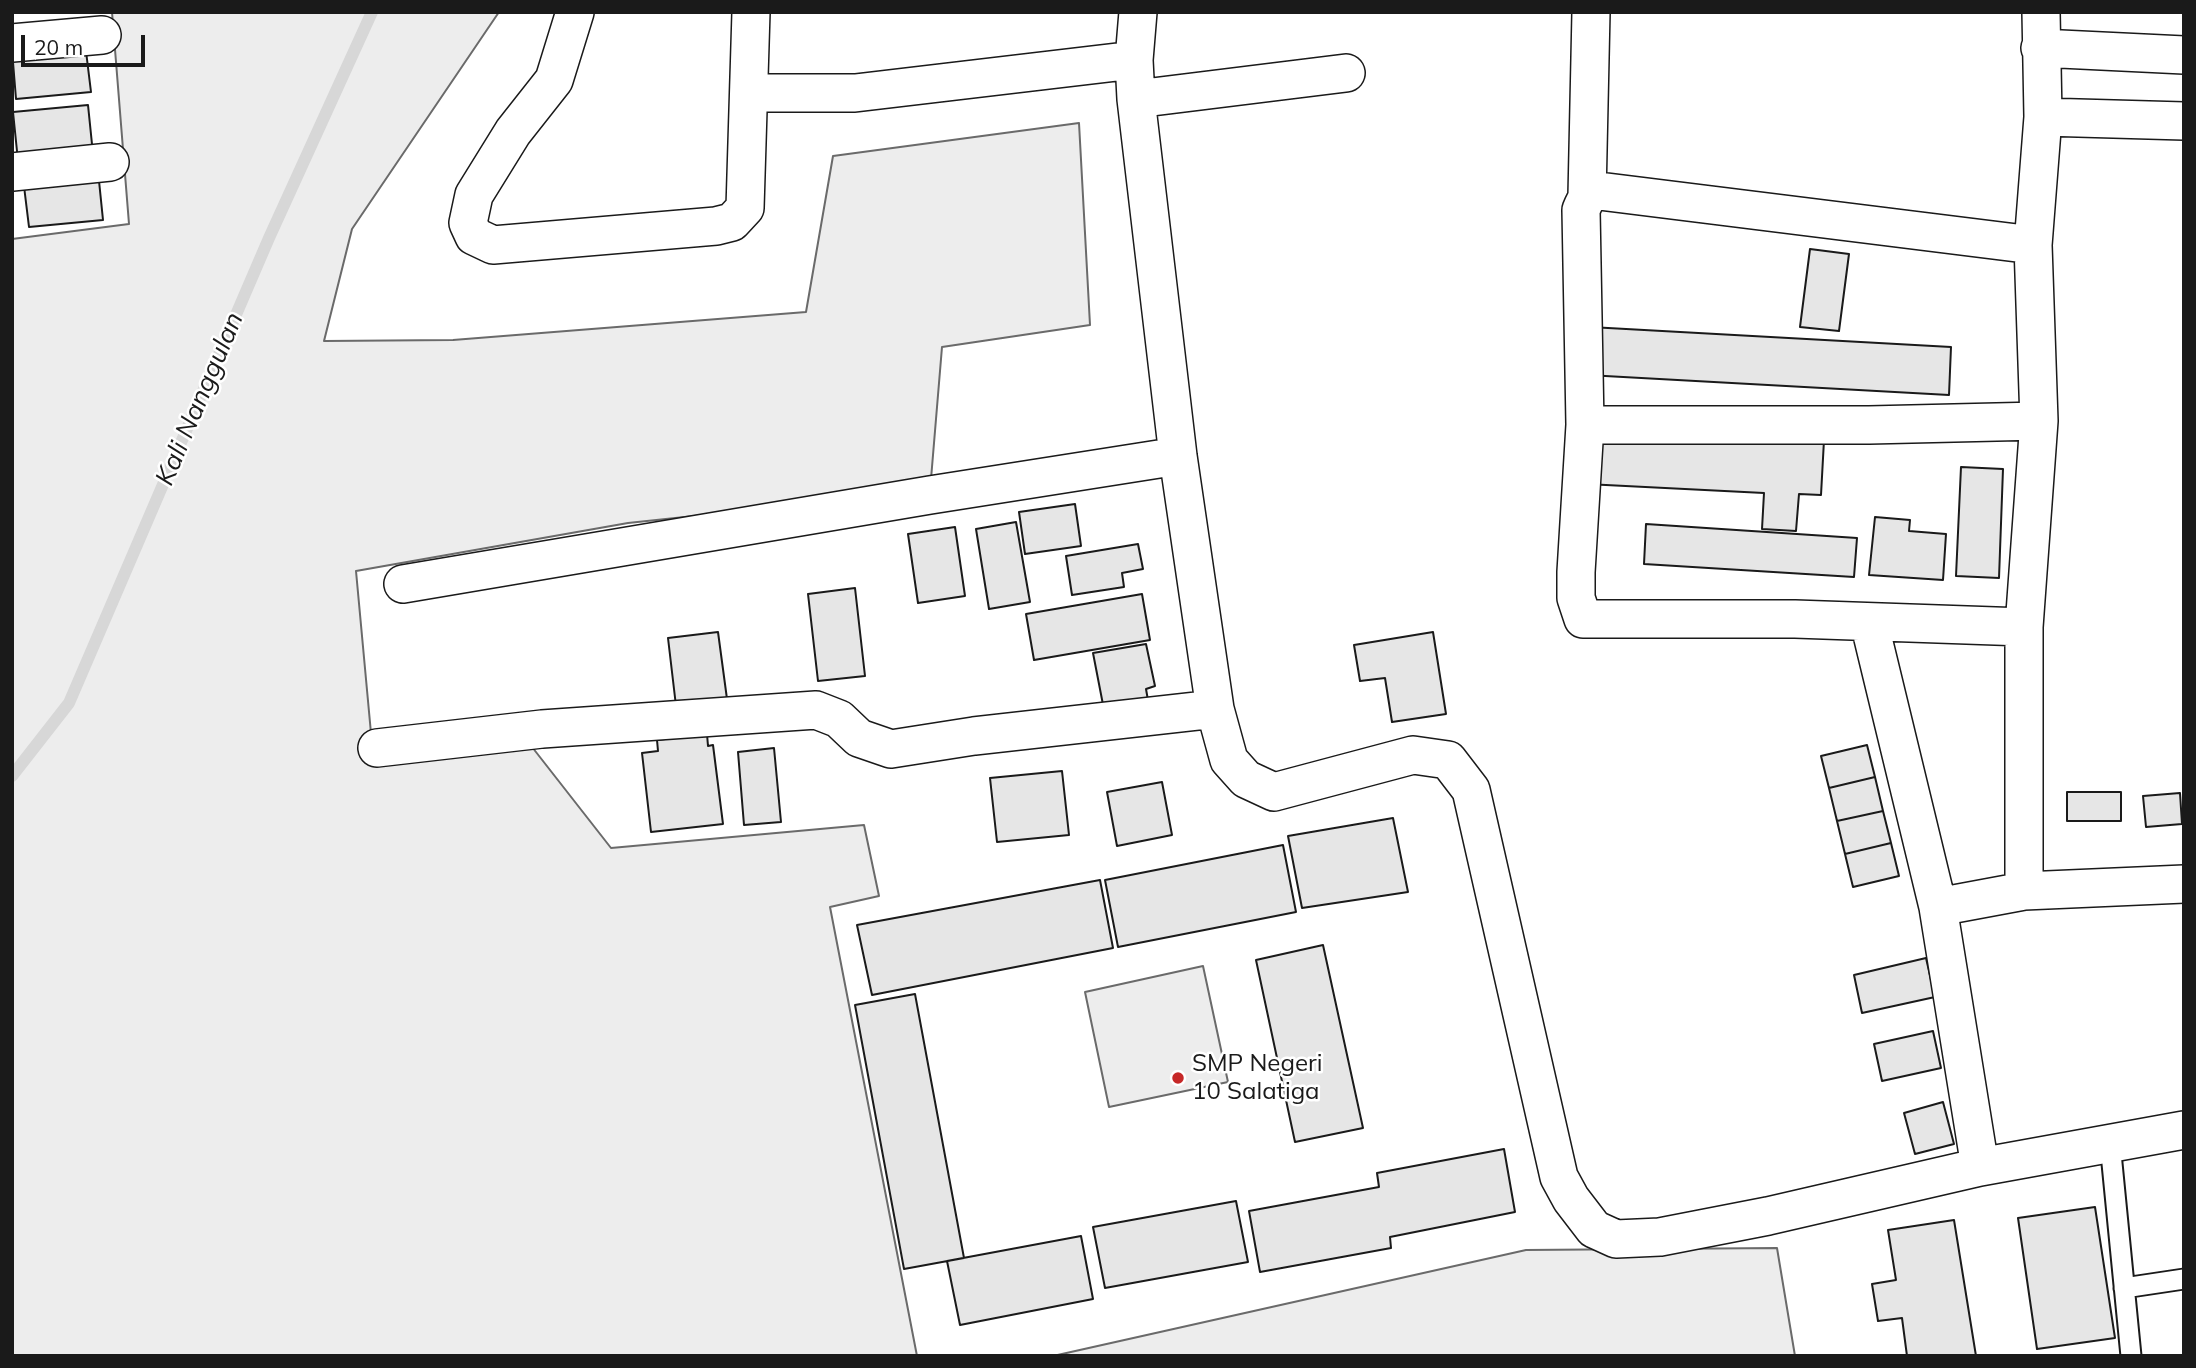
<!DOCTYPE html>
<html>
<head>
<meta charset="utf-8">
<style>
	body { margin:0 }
	#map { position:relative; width:2196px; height:1368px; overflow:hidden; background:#fff; font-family:Mulish,sans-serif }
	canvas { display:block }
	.frame { position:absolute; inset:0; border:14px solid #1a1a1a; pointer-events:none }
	.scale { position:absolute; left:21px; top:35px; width:124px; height:32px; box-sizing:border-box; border:4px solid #1a1a1a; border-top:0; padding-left:9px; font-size:21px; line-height:24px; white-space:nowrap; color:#1a1a1a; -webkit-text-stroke:5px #fff; paint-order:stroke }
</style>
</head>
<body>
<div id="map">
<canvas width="2196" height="1368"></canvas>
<div class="frame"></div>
<div class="scale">20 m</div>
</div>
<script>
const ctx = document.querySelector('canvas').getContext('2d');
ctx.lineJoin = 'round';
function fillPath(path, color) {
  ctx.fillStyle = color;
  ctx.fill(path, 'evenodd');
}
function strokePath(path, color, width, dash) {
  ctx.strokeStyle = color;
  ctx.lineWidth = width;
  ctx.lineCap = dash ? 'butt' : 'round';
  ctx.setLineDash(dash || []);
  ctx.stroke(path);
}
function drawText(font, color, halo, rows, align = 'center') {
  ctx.font = font + ' Mulish,sans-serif';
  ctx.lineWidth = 5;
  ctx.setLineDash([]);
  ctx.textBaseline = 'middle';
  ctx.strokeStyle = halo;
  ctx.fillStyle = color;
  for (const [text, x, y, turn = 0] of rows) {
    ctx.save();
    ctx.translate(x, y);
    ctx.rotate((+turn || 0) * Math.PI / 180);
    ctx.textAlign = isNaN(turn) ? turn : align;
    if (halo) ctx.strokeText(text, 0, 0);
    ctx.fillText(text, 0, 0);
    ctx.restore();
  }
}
const built = new Path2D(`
	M112,12H499L352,229L324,341L453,340L806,312L833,156L1079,123L1090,325L942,347L930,491L628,523L356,571L373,755L525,738L611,848L864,825L879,896L830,907L917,1356H12V239L129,224Z
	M1203,966L1228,1082L1109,1107L1085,992Z
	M1777,1248L1795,1356H1053L1526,1250Z`);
fillPath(built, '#ededed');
strokePath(built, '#6a6a6a', 2);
strokePath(new Path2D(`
	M12,776L69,703L269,238L372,12`), '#d7d7d7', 12);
const building = new Path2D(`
	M85,43L91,92L16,99L12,50Z
	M88,105L93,154L18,161L13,112Z
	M98,171L103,220L29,227L23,178Z
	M1810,249L1849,254L1839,331L1800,327Z
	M1590,327L1951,347L1949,395L1587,375Z
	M1590,429L1824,440L1821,495L1799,494L1796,531L1762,529L1764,493L1586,484Z
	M1961,467L2003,469L1999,578L1956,576Z
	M1075,504L1081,546L1025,554L1019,512Z
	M1875,517L1910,520L1909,531L1946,534L1943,580L1869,575Z
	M1016,522L1030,602L989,609L976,529Z
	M1646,524L1857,538L1854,577L1644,564Z
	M955,527L965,596L918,603L908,534Z
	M1138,544L1143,569L1122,573L1124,587L1072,595L1066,556Z
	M855,588L865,676L818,681L808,594Z
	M1142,594L1150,640L1034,660L1026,614Z
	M718,632L727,699L676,706L668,638Z
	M1433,632L1446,714L1392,722L1385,678L1360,681L1354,645Z
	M1146,644L1155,686L1146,689L1149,706L1105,715L1093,653Z
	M707,734L708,746L713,745L723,824L651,832L642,753L658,751L657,740Z
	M1867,745L1875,777L1829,788L1821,756Z
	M774,748L781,822L744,825L738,752Z
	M1062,771L1069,835L997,842L990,778Z
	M1875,777L1883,811L1837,821L1829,788Z
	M1162,782L1172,835L1117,846L1107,792Z
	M2067,792H2121V821H2067Z
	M2180,793L2182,824L2146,827L2143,796Z
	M1883,811L1891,843L1845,854L1837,821Z
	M1393,818L1408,892L1302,908L1288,836Z
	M1891,843L1899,876L1853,887L1845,854Z
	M1283,845L1296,912L1118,947L1105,880Z
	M1100,880L1113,948L872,995L857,925Z
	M1323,945L1363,1128L1295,1142L1256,960Z
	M1926,958L1935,997L1862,1013L1854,975Z
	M915,994L964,1258L904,1269L855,1005Z
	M1933,1031L1941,1068L1882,1081L1874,1044Z
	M1943,1102L1954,1144L1915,1154L1904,1113Z
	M1504,1149L1515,1212L1390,1237L1391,1248L1260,1272L1249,1211L1379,1187L1377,1173Z
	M1236,1201L1248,1262L1105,1288L1093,1227Z
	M2095,1207L2115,1338L2037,1349L2018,1218Z
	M1954,1220L1976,1356H1907L1902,1318L1878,1321L1872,1284L1896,1280L1888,1230Z
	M1081,1236L1093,1299L960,1325L947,1261Z`);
fillPath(building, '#e6e6e6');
strokePath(building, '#1a1a1a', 2);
const service = new Path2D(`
	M2110,1143L2131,1356
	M2124,1288L2184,1279`);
const minor = new Path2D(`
	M575,12L554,80L513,132L474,195L468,223L474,236L493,245L716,226L732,222L745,208L751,12
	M1138,12L1134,60L1136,99L1178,456L1215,709L1229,760L1246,779L1274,792L1413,755L1448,760L1471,790L1559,1177L1571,1199L1594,1229L1616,1239L1660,1237L1768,1216L1980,1167L2184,1130
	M12,43L102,35
	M2040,48L2184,55
	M750,93H855L1134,60
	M1136,99L1346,73
	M2043,117L2184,121
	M12,172L110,162
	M1587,196L1591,12
	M2033,245L1599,191C1587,195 1585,200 1581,210L1585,425H1869L2039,421
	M1585,425L1576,572V598L1583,619H1795L2024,627
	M403,584L930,495L1178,456
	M1869,622L1938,907L1980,1167
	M377,748L542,729L816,710L839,719L859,738L891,749L974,736L1215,709
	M2024,891V627L2039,421L2033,245L2043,117L2041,12
	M1938,907L2024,891L2184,884`);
strokePath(service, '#1a1a1a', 23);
strokePath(minor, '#1a1a1a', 40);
strokePath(service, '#fff', 19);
strokePath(minor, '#fff', 37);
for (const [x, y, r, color] of [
	[1178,1078,7,"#c62828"]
]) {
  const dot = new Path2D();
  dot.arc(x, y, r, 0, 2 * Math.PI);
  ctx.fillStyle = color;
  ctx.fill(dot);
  strokePath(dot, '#fff', 2.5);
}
drawText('24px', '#1a1a1a', '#fff', [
	["SMP Negeri",1192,1064],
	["10 Salatiga",1192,1092]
], 'left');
drawText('italic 26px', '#1a1a1a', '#fff', [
	["Kali Nanggulan",200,399,-67]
]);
</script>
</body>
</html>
